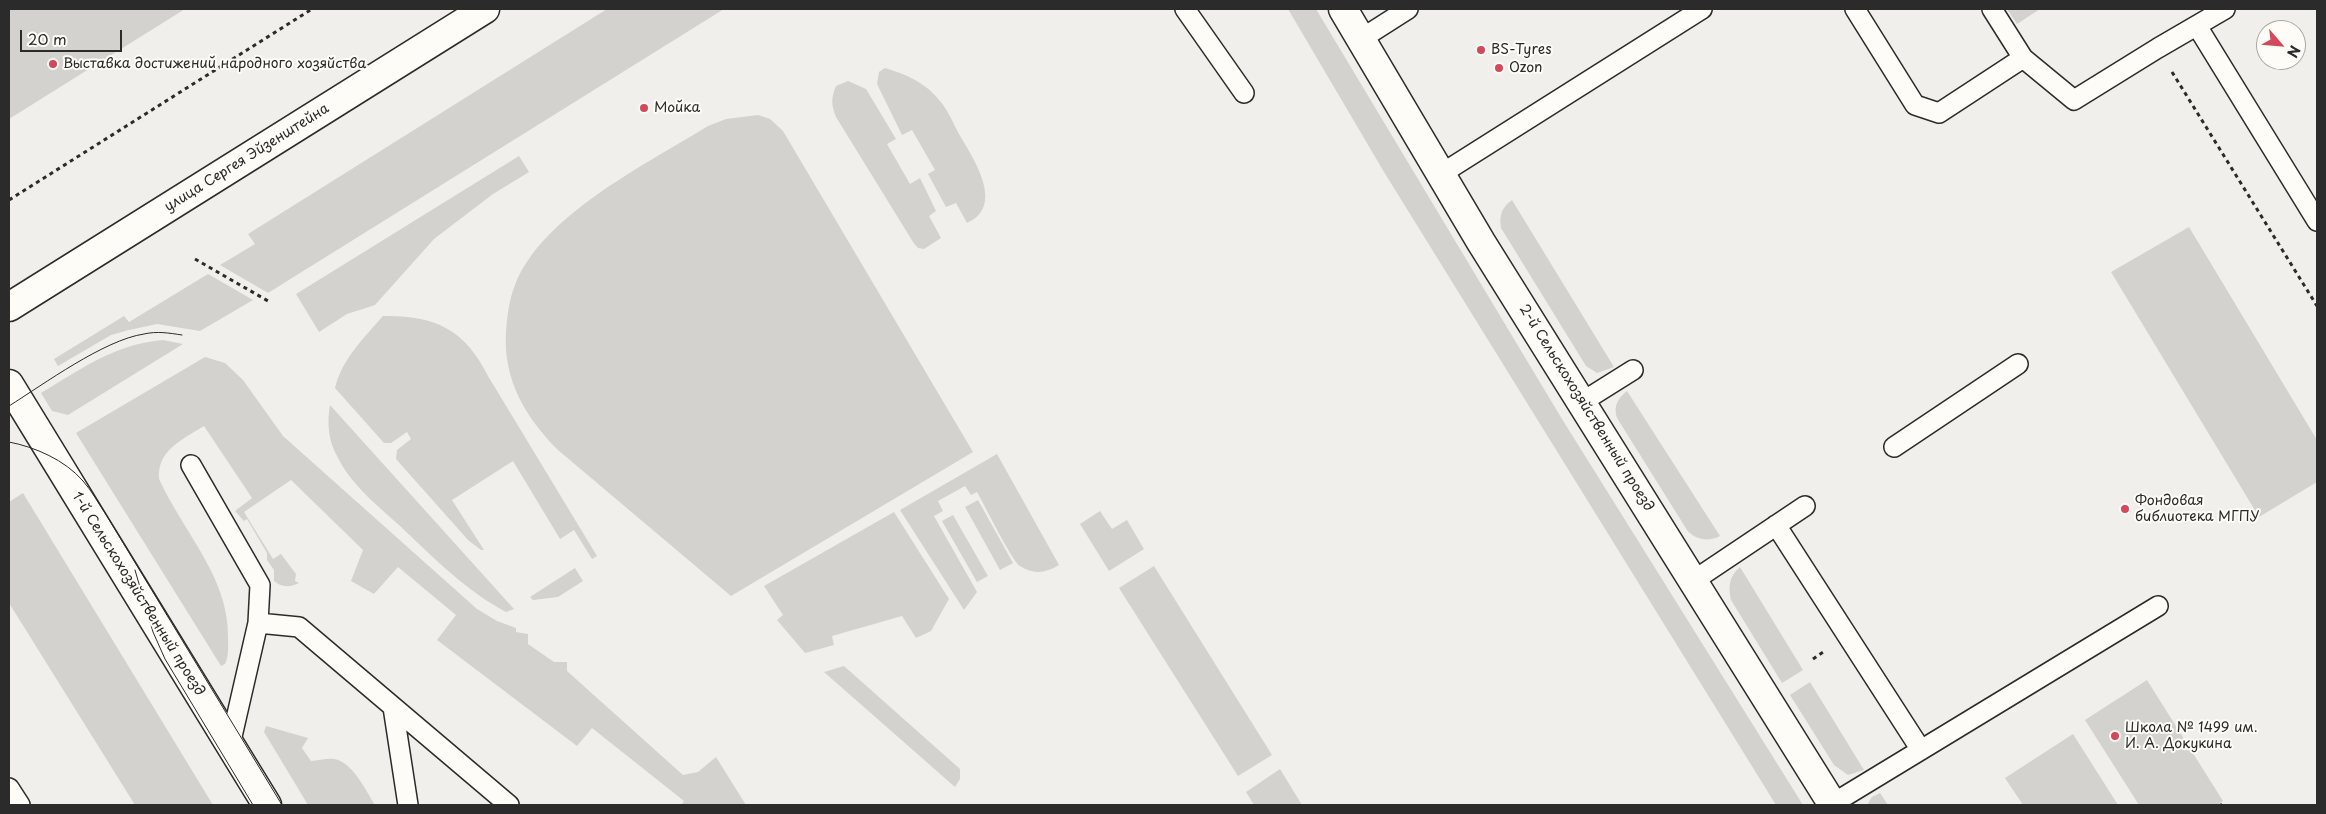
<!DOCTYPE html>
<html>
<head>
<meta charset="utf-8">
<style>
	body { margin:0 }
	#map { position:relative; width:2326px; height:814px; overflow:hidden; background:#f0efeb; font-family:"Playpen Sans",sans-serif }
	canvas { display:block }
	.frame { position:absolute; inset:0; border:10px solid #2b2b2b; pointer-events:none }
	.north { position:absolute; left:2256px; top:20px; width:50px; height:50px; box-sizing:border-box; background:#fdfcf7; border:1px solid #a9a8a5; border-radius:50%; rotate:117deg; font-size:14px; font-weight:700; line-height:20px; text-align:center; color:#2b2b2b }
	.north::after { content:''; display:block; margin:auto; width:18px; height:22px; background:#d1495b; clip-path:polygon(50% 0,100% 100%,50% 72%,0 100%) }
	.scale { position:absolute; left:20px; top:30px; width:102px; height:22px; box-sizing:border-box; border:2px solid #2b2b2b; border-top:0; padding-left:6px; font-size:15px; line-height:18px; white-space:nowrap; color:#2b2b2b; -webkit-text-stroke:4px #fdfcf7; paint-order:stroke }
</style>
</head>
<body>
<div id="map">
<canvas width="2326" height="814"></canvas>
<div class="frame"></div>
<div class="north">N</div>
<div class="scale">20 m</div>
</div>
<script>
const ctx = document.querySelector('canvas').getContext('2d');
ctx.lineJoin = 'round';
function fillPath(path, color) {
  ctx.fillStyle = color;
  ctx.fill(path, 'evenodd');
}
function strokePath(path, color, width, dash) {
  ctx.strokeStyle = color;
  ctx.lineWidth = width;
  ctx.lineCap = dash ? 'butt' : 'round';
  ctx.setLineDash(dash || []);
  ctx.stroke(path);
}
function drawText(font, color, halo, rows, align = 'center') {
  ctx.font = font + ' "Playpen Sans",sans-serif';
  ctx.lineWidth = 4;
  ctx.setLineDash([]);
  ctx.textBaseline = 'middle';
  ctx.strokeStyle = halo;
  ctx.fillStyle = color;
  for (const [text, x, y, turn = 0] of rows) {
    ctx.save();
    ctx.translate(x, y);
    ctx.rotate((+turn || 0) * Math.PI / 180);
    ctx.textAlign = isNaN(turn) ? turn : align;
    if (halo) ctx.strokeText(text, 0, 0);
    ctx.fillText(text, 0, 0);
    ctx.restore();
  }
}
fillPath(new Path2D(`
	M9,9H185L9,119Z
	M607,9H724L268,293L220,265L255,244L248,234Z
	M1288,9H1316L1562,419L1803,805H1776L1384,172Z
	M2007,9H2040L2017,24Z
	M885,68C906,74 926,83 940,101C948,110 953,123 959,134C973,158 1006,206 967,223L956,203L946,207L928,174L935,170L912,130L902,135L877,84L879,72Z
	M848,81L866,89L896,139L887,144L910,184L920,178L936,211L929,216L941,238L924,249L918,248L913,242L836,117C831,105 831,98 836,86Z
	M758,115L770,119L783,131L973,452L731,596L558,450C526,418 503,380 506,333C507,317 509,300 515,285C542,215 647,164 708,126L726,119Z
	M519,156L529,172L493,194L434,239L375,305L347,314L319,332L296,294Z
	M1512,200L1614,367L1597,373L1586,366L1501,228C1499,215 1502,207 1512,200Z
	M2189,227L2317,440V482L2259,517L2111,272Z
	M208,274L253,300L200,331L157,324L129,330L111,335L58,366L54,359L124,316L129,322Z
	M383,316C434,315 465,329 488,376L597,556L592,559L574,530L560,539L513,461L452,500L484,550H481L468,540L396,459L397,450L411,439L407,432L391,443H384L335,388C342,359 364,338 383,316Z
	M163,340L183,344L68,415L52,411L41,393C81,369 115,344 163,340Z
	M205,357L225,363L243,380L283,436L477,609L497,621L516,628V632L528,634V644L554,662H567V671L683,775L698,772L716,757L746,805H681L684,801L592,728L577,746L437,640L456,615L398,567L374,594L351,581L363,550L291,480L244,512L273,559L281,554L296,574L295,581L299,583C291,587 282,588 274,581V570L267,560V553L247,519L244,521L235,511L252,498L204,426C182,440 157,450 159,479C183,532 229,577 228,637C228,647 229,656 225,664L221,666L76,433Z
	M1627,391L1720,536C1709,542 1695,540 1687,530L1617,418C1613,406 1618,398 1627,391Z
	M330,405L514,609L506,612C465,590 434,558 400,526C377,505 351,485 337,456C328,440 327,422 330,405Z
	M997,454L1059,565C1046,573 1034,575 1020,566C1012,561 984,504 977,492L971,495L965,486L938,501L943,511L934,516L977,592L964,610L900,510Z
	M23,493L213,805H135L9,603V502Z
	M978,500L1013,563L1000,570L965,507Z
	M1100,511L1112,529L1127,520L1144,549L1109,571L1080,524Z
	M894,512L949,599L931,631L916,638L902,616L832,636L834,645L805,653L777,620L783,615L764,586Z
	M953,515L988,576L977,582L942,521Z
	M1154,566L1272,755L1238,776L1119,588Z
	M1740,567L1803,670L1782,683L1731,600C1728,587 1729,576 1740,567Z
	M575,568L583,581L558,597L533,600L530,597Z
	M844,666L960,769V779L955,787L824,672Z
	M2147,680L2223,801L2217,805H2139L2085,720Z
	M1810,682L1864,770L1848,775L1834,765L1790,695Z
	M266,726L308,738L302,748L311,761C318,761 327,758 334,759C353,762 366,791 375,805H308L264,732Z
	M2073,734L2118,805H2023L2005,778Z
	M1280,769L1302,805H1254L1246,792Z
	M1880,793L1888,805H1867L1872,797Z`), '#d3d2cf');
const service = new Path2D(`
	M1185,9L1244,93
	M1855,9L1915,105L1939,113L2023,58L2074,100L2158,48L2225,9
	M1992,9L2023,58
	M2197,26L2317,221
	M1361,39L1408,9
	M1441,174L1702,9
	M1582,402L1633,370
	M1894,447L2018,364
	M191,465L260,585L258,623
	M1776,525L1921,750
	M1693,581L1805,506
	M393,707L408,805
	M230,745L258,623L299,627L509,805
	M9,788L20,805
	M1832,804L2158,606`);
const minor = new Path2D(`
	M1343,9L1481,242L1833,805
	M9,384L267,805`);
const secondary = new Path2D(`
	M9,307L485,9`);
strokePath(service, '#2b2b2b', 22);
strokePath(minor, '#2b2b2b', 31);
strokePath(secondary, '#2b2b2b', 31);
strokePath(new Path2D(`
	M2172,72L2317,306
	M9,200L312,9
	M195,259L268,301
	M1813,659L1826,650
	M2220,804L2221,805`), '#2b2b2b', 3, [4, 4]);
strokePath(service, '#fdfcf7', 19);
strokePath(minor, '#fdfcf7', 28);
strokePath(secondary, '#fdfcf7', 28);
strokePath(new Path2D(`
	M9,406C44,384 104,340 144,334C157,331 169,333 182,335
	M9,442C35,447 65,460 83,481C92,491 98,503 105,513L282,805
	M135,570L153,632L165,659L253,805`), '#2b2b2b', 1);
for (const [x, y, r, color] of [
	[1481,50,5,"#d1495b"],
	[53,64,5,"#d1495b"],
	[1499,68,5,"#d1495b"],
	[644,108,5,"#d1495b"],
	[2125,509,5,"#d1495b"],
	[2115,736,5,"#d1495b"]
]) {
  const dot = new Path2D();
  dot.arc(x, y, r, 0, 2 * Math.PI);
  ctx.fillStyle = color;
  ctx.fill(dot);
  strokePath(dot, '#fdfcf7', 2);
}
drawText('14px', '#2b2b2b', '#fdfcf7', [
	["BS-Tyres",1491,50],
	["Выставка достижений народного хозяйства",63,64],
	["Ozon",1509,68],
	["Мойка",654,108],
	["Фондовая",2135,501],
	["библиотека МГПУ",2135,517],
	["Школа № 1499 им.",2125,728],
	["И. А. Докукина",2125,744]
], 'left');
drawText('14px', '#2b2b2b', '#fdfcf7', [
	["улица Сергея Эйзенштейна",247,158,-32],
	["2-й Сельскохозяйственный проезд",1586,408,58],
	["1-й Сельскохозяйственный проезд",138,594,58]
]);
</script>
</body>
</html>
